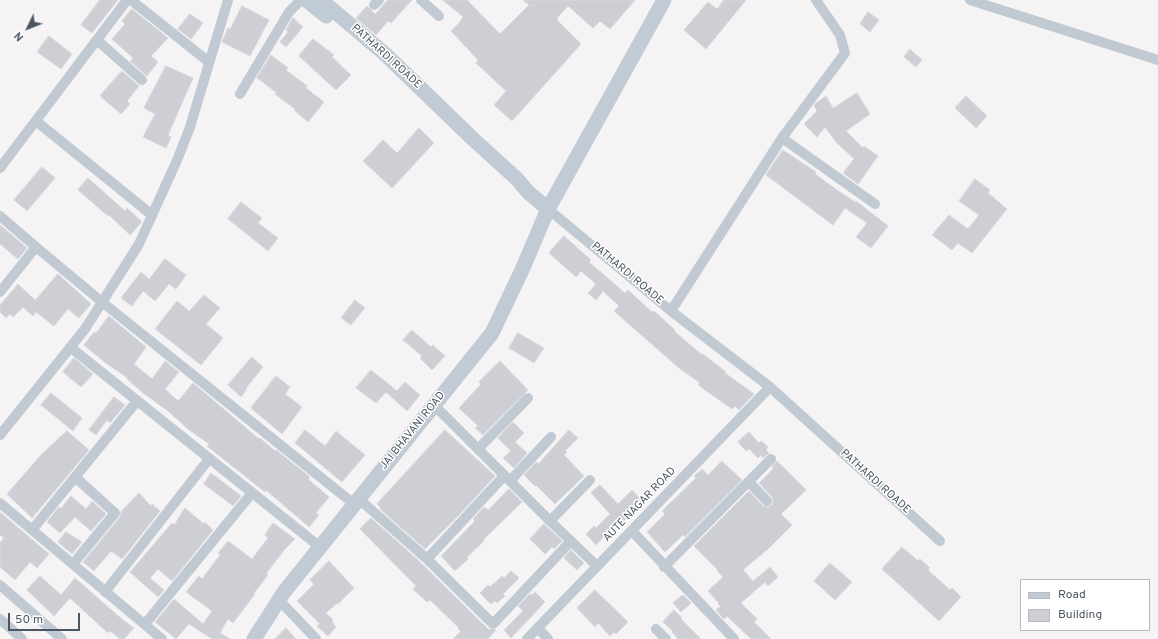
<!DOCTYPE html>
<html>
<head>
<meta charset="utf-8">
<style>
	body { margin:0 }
	#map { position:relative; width:1158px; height:639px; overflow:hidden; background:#f5f3f3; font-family:Overpass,sans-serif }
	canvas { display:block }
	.legend { position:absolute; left:1020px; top:579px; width:130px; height:52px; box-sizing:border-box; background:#fff; border:1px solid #b7bbc0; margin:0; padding:5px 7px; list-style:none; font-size:12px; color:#4a5661 }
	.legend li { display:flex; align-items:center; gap:8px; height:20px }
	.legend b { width:20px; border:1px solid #b7bbc0 }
	.north { position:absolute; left:8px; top:8px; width:40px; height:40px; -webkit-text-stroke:3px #fff; paint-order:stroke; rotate:227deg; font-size:11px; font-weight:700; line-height:16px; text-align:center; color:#4a5661 }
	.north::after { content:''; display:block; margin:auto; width:14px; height:18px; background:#4a5661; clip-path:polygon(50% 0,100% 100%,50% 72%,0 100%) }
	.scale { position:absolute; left:8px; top:613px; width:72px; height:18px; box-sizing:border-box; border:2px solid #4a5661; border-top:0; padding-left:5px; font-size:12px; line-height:14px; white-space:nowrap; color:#4a5661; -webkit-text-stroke:3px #fff; paint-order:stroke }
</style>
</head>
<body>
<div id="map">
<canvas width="1158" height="639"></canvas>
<ul class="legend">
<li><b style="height:5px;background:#c1cbd6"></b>Road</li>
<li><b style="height:11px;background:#cdcfd5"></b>Building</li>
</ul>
<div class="north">N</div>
<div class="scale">50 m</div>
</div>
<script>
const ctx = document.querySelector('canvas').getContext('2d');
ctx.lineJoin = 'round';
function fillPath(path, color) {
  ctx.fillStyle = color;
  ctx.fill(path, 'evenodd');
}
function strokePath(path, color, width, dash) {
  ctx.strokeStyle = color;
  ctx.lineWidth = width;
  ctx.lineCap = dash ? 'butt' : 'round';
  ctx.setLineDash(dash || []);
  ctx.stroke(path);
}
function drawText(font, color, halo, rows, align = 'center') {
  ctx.font = font + ' Overpass,sans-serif';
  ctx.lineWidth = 3;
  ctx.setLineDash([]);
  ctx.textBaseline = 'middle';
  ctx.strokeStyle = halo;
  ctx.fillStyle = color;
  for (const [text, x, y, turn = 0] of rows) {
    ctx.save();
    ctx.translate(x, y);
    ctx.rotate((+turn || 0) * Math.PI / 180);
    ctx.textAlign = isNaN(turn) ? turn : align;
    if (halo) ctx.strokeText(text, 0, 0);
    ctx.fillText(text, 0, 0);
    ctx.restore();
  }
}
const building = new Path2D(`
	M100,0H118L92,33L81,25Z
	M388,0H412L391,23L388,21L376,35L356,18L367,6L375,14Z
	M443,0H467L500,34L529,5L523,0H635L610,29L600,21L593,28L568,6L557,18L558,19L557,20L581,44L512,121L494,105L506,91L476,63L478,60L451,31L461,21H460L463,17Z
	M724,0H746L706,49L684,30L708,2L717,9Z
	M242,6L269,20L250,56L222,42L228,28L230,29Z
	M132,9L168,38L151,56L158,62L147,76L130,61L133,58L112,39L125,24L122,21Z
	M868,12L879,20L870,32L860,24Z
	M190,14L203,23L191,39L178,29Z
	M293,18L303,27L286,47L280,42L288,32L286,30Z
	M49,36L72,54L61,69L37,52Z
	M313,39L334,55L332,57L351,75L336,90L299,56Z
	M910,49L922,60L916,67L904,57Z
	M271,55L288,68L286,70L307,86L306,88L324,102L308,122L294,110L295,109L275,94L277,93L257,78Z
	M166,66L193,78L168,135L171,137L166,148L143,137L155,114L144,108Z
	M122,71L139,86L127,101L130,104L121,114L100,96Z
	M857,93L870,114L846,131L863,148L864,146L878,156L858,184L843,173L854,159L836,142L825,127L817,137L804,124L817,111L814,106L816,103L826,96L833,108Z
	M966,96L987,116L976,128L955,108Z
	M419,128L434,143L392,188L363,161L383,140L397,153Z
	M783,150L816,172L815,174L837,190L855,202L856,201L888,226L871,248L856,237L867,223L845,208L833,225L766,175Z
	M42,167L55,178L27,211L14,200Z
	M88,178L125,211L127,208L142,222L130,235L109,215L108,216L78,190Z
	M975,179L990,190L988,193L1007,209L972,253L958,243L952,250L932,235L949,215L968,229L979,215L959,201Z
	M241,202L262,218L258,223L278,238L268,251L228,219Z
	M0,225L27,248L18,259L0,244Z
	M564,236L591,260L589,262L625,293L628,290L652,312L654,311L675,330L674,331L702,355L703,354L726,372L725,373L754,394L739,410L735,406L732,409L698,385L700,383L679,368L614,311L619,306L603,291L596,300L588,293L596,284L581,271L576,277L549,253Z
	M165,259L186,275L176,289L169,284L155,301L143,291L132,306L121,298L141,272L149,279Z
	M58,274L91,304L79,318L68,309L54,326L36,312L33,316L23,307L13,317L10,314L6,318L0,312V305L18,284L35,300Z
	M204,295L220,308L206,324L223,338L201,365L155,329L177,301L189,311Z
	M355,300L365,308L351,325L341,318Z
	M109,316L146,347L134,364L152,379L165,361L179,372L165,389L177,400H179L193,383L259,439L260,438L275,451L276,450L310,477L308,479L329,497L316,513L319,515L309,527L266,490L265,492L207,446L209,444L188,429L168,411L143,393L127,379L128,378L107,364L84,345L94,332L96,333Z
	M412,330L431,347L433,345L445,356L432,370L420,358L422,356L403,340Z
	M518,333L544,348L534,363L509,348Z
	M252,357L263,367L246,388L247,389L241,397L228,385Z
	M74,358L93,374L81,387L63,372Z
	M500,361L528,390L483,435L475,428L478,426L459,408L481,384L479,382Z
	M371,370L397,391L405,382L420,395L407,411L386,392L376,403L356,388Z
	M276,376L290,387L285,394L302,407L282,434L251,408Z
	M51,393L82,418L73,431L41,405Z
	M114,397L125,405L110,423L107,420L96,435L89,430Z
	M513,422L524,433L515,442L527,453L514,468L503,458L511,451L498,438Z
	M305,430L325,446L336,431L365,455L342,482L295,443Z
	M445,430L495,476L460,514L425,549L380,509L381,508L377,504Z
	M569,430L578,438L565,451L567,452L564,455L584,476L555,504L536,485L535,486L524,475L536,462L538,464Z
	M67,431L89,450L32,518L7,494L41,455Z
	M749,432L759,443L761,441L768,447L766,450L769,453L763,458L761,455L758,458L749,449L746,451L738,442Z
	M722,461L742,480L685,537L683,535L665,552L647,532L665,514L662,511L696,478L694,476L702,469L708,475Z
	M777,461L806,490L781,514L792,525L769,548L743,570L753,581L770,567L778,577L768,586L765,582L741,603L757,619L754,622L771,639H751L727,616L724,619L716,610L721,606L718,604L719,603L708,591L723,577L717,571L718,570L694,546L749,491L763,506L768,507L772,505L773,500L772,497L759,483L773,469L772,467Z
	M211,473L241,496L233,506L204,484Z
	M600,485L618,504L632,490L642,501L628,515L629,516L620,525L618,523L596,545L586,534L594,526L596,528L610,514L591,493Z
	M509,489L522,502L483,540L484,541L467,557L468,559L455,571L441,556L475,521L473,519L484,507L488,510Z
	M139,493L151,506L152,504L160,511L122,559L111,551L94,571L83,562L120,517L121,512Z
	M71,496L86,509L92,501L106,514L91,531L75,517L60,533L47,522L59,507L61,508Z
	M185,508L204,524L205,522L213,530L172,581L158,569L150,578L164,590L158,597L130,572L172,523L174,525Z
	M0,512L49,554L37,568L30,562L15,580L0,567V543L4,538L0,535Z
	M371,518L419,561L488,629L496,630L488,639H453L461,631L458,629L459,628L430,600L427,602L413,589L416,586L360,529Z
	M273,523L295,539L284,550L266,574L268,575L254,593L255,594L233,623L228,619L220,633L230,639H212L189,624L176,639L155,622L174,599L203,624L212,611L186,592L199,576L202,579L220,555L218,553L228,541L252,559L268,538L265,535Z
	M544,524L562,541L554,549L552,547L545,554L530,539Z
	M66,532L82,542L72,554L58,542Z
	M902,547L918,561L920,559L930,568L928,570L950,590L952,588L961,597L939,621L882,569Z
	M571,550L584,563L577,570L564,558Z
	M329,561L354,588L338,604L337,603L326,613L333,620L332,622L336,627L328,636L317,626L320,624L297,601L314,584L310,580Z
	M830,563L852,582L835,600L814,581Z
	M511,571L519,578L503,594L505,596L497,603L495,601L491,604L480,593L488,585L490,587L502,576L504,578Z
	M40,576L61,595L75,578L123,620L134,628L124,639H120L110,631L108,633L70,598L54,616L27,590Z
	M595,590L628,622L616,634L614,632L610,636L598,623L595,627L577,608Z
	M535,592L545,602L511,638L504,630L523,611L518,606L530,594L532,595Z
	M683,595L691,603L681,612L673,603Z
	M674,610L682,618L681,619L701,639H678L672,632L673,631L663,622Z
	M286,628L296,639H275Z`);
fillPath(building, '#cdcfd5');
strokePath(building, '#d7d9de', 1);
strokePath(new Path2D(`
	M131,0L209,62
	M421,0L439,16
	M970,0L1158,60
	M374,5L379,0
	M97,40L142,80
	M240,94L289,12L301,0
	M36,121L152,215
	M782,138L875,204
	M0,168L127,0
	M548,209L671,311L770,387L940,541
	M0,216L36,247
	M0,292L36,247L102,302L354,504
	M671,311L782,138L845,53L840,35L816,0
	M70,347L320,547
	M434,405L550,521L597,566
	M0,435L85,329L139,244L178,158L190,127L228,0
	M478,449L528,398
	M510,481L551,437
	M749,482L767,501
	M359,499L427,559L504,476
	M0,503L162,639
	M550,521L590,480
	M32,530L137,401
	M632,531L734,639
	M427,559L493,624L571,541
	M73,564L115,513L75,477
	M664,567L771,459
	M0,585L62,639
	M105,592L209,459
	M279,600L316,639
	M0,619L22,639
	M145,624L252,493
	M538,628L548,639
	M656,629L666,639
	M527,639L770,387`), '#c1cad2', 10);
strokePath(new Path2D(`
	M306,0L326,16
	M321,0L385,54L473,139L517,179L528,192L548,209
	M254,639L284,592L492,333L522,270L548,209L664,0`), '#c1cbd6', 15);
drawText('11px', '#4a5661', '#fff', [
	["PATHARDI ROADE",386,57,42],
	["PATHARDI ROADE",627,274,40],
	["JAI BHAVANI ROAD",413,431,-51],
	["PATHARDI ROADE",875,482,42],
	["AUTE NAGAR ROAD",640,505,-46]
]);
</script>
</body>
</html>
